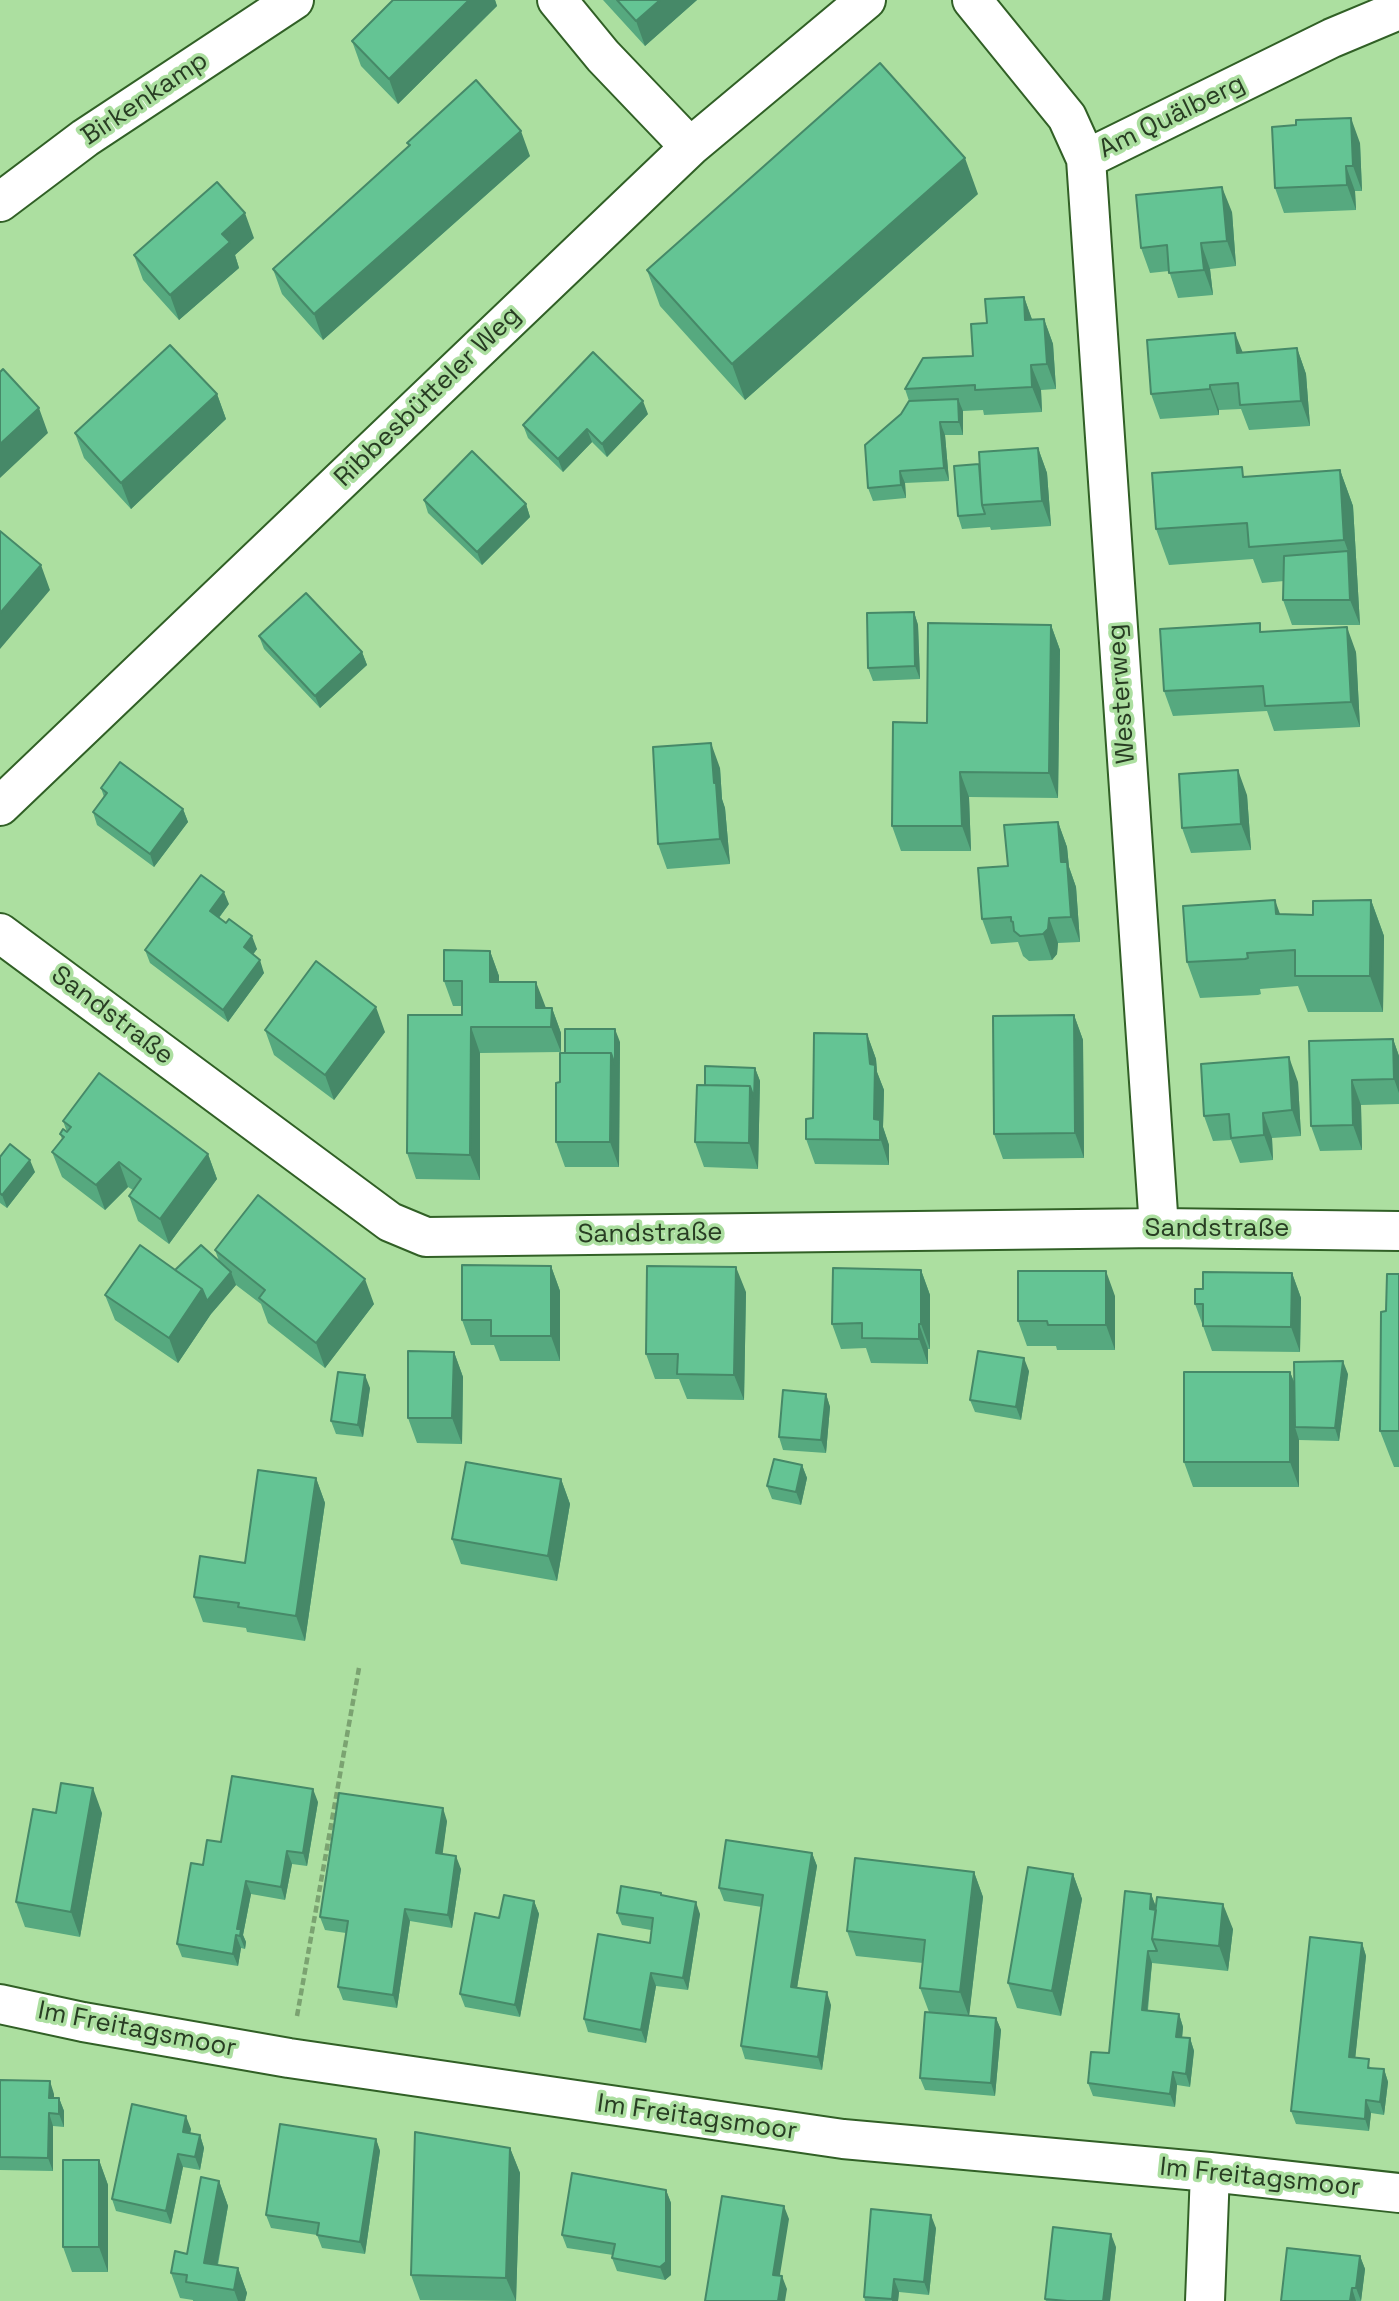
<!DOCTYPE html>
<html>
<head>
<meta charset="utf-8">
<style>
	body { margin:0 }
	canvas { display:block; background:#acdfa0 }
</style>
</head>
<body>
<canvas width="1399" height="2301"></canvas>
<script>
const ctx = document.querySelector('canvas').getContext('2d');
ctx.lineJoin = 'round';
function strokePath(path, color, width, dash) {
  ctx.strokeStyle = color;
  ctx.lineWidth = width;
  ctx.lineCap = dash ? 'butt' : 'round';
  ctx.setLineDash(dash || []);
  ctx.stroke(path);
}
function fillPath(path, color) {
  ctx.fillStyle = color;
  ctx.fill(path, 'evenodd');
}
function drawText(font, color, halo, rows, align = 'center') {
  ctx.font = font + ' "Space Grotesk",sans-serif';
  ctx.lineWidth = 7;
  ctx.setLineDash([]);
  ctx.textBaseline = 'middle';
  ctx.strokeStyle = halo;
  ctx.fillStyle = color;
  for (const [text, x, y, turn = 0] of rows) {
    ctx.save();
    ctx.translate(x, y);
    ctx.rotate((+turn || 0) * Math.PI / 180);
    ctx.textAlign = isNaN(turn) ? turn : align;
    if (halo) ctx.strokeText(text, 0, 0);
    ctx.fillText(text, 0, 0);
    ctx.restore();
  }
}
const minor = new Path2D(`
	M557,0L603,56L690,147
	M972,0L1067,117L1086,159L1332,38L1399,10
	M1086,159L1159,1228
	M0,202L85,138L294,0
	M0,806L690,147L866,0
	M0,933L390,1222L426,1237L1159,1228L1399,1231
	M0,2004L83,2022L289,2058L843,2139L1210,2172L1399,2193
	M1205,2301L1210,2172`);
strokePath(minor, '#316026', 42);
strokePath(new Path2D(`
	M297,2016L359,1668`), '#7ba371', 4.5, [7, 3.5]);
strokePath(minor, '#fff', 38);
fillPath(new Path2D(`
	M393,0H495L497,6L398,104L361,66L352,41Z
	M603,0H697L645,46Z
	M407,143L530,156L323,340L282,294L273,269L409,147Z
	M1360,143L1362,191H1355L1356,210L1284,213L1275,188Z
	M978,194L745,400L660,306L647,270Z
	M1232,212L1236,266L1210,269L1213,295L1178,298L1169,271L1150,273L1141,248Z
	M254,238L235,255L239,268L179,320L143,280L134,255Z
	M1024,297L1032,320L1044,319L1053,344L1056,389L1041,390L1042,412L984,415L983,410L963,411V435H945L949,481L905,483L906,498L873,501L868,488L901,414L909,401L905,389L973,356L987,323Z
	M1297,348L1306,374L1310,426L1249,430L1241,409L1219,410V415L1160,419L1151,394L1243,353Z
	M217,394L226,419L131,509L84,458L75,433Z
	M648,414L607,457L592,442L563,472L528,438L523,425Z
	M1038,448L1047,473L1051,526L991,530L990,527L962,529L958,516L979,464Z
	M1340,470L1353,506L1360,625H1292L1283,600L1284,581L1262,583L1253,559L1169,565L1156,529L1246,477Z
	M424,500L526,504L530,517L482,565L428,513Z
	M914,612L918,625L920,679L873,681L868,668Z
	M1051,625L1060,650L1058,798L969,797L971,851H901L892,826L927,723Z
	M1263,632L1356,652L1360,727L1274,731L1267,711L1173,716L1164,691Z
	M259,636L362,652L367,665L320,708L264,649Z
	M720,768L722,799L725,808L730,864L667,869L658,844Z
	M101,788L183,809L188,822L154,867L97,825L93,812L104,797Z
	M1247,795L1251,850L1191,853L1182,828Z
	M1058,822L1067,847L1069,867L1076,887L1080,942L1058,943L1057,954L1052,960L1029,961L1023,956L1018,942L991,944L982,919L1008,866Z
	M1371,900L1384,936L1383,1012H1308L1298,986L1260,989L1261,994L1258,995L1200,998L1187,962L1280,915H1313Z
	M229,904L219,918L257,949L253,955L264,973L228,1022L150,963L145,950Z
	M490,951L499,976V982L546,1008H552L561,1033V1052L480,1053V1180L416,1179L407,1153L462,1015V1006H453L444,981Z
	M1074,1015L1083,1040L1084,1158L1003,1159L994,1134Z
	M265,1030L385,1032L334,1100L274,1055Z
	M867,1034L876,1059L877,1072L884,1090L883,1127L889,1145V1165L815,1164L806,1139L813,1118Z
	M1393,1039L1399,1056V1104L1361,1105L1362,1150L1320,1151L1311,1126L1309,1041Z
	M620,1042L619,1167H565L556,1142L565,1053Z
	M755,1068L760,1081L758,1169L704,1167L695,1142L705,1085Z
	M1298,1082L1301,1136L1272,1138L1273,1160L1240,1163L1231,1140L1213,1141L1204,1116Z
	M63,1121L208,1154L217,1179L169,1244L138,1221L129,1196L133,1190L128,1187L105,1210L62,1177L52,1152L62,1139L60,1134L67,1132Z
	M0,1157L35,1172L7,1208L0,1203Z
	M215,1250L374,1304L325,1368L268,1323L261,1304L236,1285L211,1314L178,1363L115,1320L105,1295L175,1270L219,1261Z
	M551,1266L560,1291V1361H500L494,1345H471L462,1320Z
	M921,1270L930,1295V1349H928V1364L871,1363L866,1348L841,1349L832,1324Z
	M1292,1273L1301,1298L1300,1352L1212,1351L1195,1304Z
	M1399,1274V1467H1394L1380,1431L1386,1311Z
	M746,1292L744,1400L687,1399L679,1379H655L646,1354Z
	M1115,1296V1350H1057L1056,1346H1027L1018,1321Z
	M454,1352L463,1377L462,1444L417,1443L408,1418Z
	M1029,1371L1021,1420L975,1412L970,1400Z
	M1290,1372L1295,1384L1348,1374L1339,1441L1299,1440V1487H1193L1184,1462Z
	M370,1388L363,1437L336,1434L331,1421Z
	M826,1394L830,1407L826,1453L783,1450L779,1437Z
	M802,1465L807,1478L801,1505L772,1499L767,1486Z
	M316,1478L325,1503L305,1641L247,1632L246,1628L203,1622L194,1597L245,1563Z
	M561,1479L570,1504L557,1581L461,1564L452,1539Z
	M318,1802L307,1866L292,1864L285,1900L251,1894L243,1935L246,1942L245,1949L241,1948L238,1966L182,1957L177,1944L203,1865L221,1842Z
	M56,1813H102L80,1937L25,1927L16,1902Z
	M447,1821L442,1854L461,1869L452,1928L410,1921L397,2008L343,2000L338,1987L346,1933L325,1930L320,1917Z
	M812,1853L817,1866L797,1988L831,2005L822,2070L745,2059L741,2046L762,1907L724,1901L719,1888Z
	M974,1872L983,1897L969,2015L996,2018L1001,2030L995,2096L925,2090L920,2078L929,2012L920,1988L923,1963L856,1956L847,1931Z
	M1073,1874L1082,1899L1061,2016L1017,2008L1008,1983Z
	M661,1893L662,1895L700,1914L688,1990L656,1986L646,2043L588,2032L584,2019L650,1943L651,1930L622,1925L617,1913Z
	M1151,1894L1156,1907L1233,1929L1228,1971L1152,1963L1148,2010L1179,2014L1183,2027L1182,2037L1190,2038L1194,2051L1190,2087L1177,2085L1175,2107L1093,2096L1088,2083L1109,2053Z
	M534,1901L539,1914L520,2017L465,2007L460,1994Z
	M1362,1943L1366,1956L1355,2058L1372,2068L1384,2069L1388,2082L1384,2115L1371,2113L1369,2131L1296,2124L1291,2111Z
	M0,2080L54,2094V2098H59L64,2111V2127L53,2126V2171L0,2170Z
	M191,2129L190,2133L200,2135L204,2148L200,2170L183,2167L171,2224L116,2211L112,2199Z
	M376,2139L380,2151L365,2254L322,2248L317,2235L271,2228L266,2215Z
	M510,2148L520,2173L516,2301L420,2300L411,2275Z
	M99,2160L108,2185V2272H72L63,2247Z
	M219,2181L228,2206L218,2265L238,2268L247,2293L245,2301H193V2300L180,2298L171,2273L187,2254Z
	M666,2190L671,2203V2275L665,2280L617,2271L612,2258L613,2255L567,2248L562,2235Z
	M936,2228L929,2295L899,2292L898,2301H865L864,2297Z
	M1116,2247L1110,2301H1046L1045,2299Z
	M1360,2256L1365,2269L1361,2301H1281Z`), '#56a97f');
fillPath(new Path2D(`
	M469,0H495L497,6L398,104L389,79Z
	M660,0H697L645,46L636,21Z
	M1351,118L1360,143L1362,191L1353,166Z
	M521,131L530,156L323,340L314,314Z
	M965,158L978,194L745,400L732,364Z
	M1346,166L1355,191L1356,210L1347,185Z
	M1222,187L1232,212L1236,266L1227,241Z
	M245,213L254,238L235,255L239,268L179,320L170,295L222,234Z
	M1201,243L1210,269L1213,295L1204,270Z
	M1024,297L1033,322L1025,320Z
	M1044,319L1053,344L1056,389L1047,364Z
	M1235,333L1245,358L1237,353Z
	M1297,348L1306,374L1310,426L1301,401Z
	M1031,365L1041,390L1042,412L1032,387Z
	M1210,385L1219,410V415L1210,389Z
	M217,394L226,419L131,509L121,483Z
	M958,399L963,411V435L959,422Z
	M643,401L648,414L607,457L602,444Z
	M39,408L48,433L0,478V444Z
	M940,422L945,435L949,481L944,468Z
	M587,429L592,442L563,472L558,459Z
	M1038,448L1047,473L1051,526L1042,501Z
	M1340,470L1353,506L1360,625L1350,600L1348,551L1344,540Z
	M900,471L905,483L906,498L901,485Z
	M526,504L530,517L482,565L477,552Z
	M41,565L50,590L0,649V613Z
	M914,612L918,625L920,679L915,666Z
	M1051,625L1060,650L1058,798L1049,773Z
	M1347,627L1356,652L1360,727L1351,702Z
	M362,652L367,665L320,708L315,696Z
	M711,743L720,768L722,799L725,808L730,864L720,839L714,783Z
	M1238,770L1247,795L1251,850L1241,824Z
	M960,772L969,797L971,851L962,826Z
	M183,809L188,822L154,867L150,854Z
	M1058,822L1067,847L1069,867L1076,887L1080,942L1071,917L1061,862Z
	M224,892L229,904L214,924L210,911Z
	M1275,900L1288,936L1276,914Z
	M1371,900L1384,936L1383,1012L1370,976Z
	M1049,918L1058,943L1057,954L1052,960L1043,934Z
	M252,936L257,949L248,960L244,947Z
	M490,951L499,976V1007L490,982Z
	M260,960L264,973L228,1022L223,1010Z
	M536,982L546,1008L545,1027L536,1008Z
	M376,1007L385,1032L334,1100L325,1075Z
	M552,1008L561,1033V1052L551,1027Z
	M1074,1015L1083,1040L1084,1158L1075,1133Z
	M471,1027L480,1053V1180L470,1155Z
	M615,1029L620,1042L619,1167L610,1142L611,1053Z
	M867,1034L876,1059L877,1072L884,1090L883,1127L889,1145V1165L874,1119Z
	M1393,1039L1399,1056V1093L1394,1079Z
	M1289,1057L1298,1082L1301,1136L1292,1110Z
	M755,1068L760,1081L758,1169L749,1143L750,1086Z
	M1352,1080L1361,1105L1362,1150L1353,1125Z
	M1263,1113L1272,1138L1273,1160L1264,1135Z
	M208,1154L217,1179L169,1244L160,1219Z
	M30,1160L35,1172L7,1208L2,1195Z
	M119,1162L128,1187L105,1210L96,1185Z
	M551,1266L560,1291V1361L551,1336Z
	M736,1267L746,1292L744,1400L734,1375Z
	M921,1270L930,1295V1349L921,1324Z
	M1106,1271L1115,1296V1350L1106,1325Z
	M231,1272L236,1285L211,1314L178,1363L169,1338L202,1289Z
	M1292,1273L1301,1298L1300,1352L1291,1327Z
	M365,1279L374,1304L325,1368L316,1343Z
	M919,1324L928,1349V1364L919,1339Z
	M454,1352L463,1377L462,1444L452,1418Z
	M1024,1358L1029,1371L1021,1420L1016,1407Z
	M1343,1361L1348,1374L1339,1441L1335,1428Z
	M1290,1372L1300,1397L1295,1427L1299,1440V1487L1290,1462Z
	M365,1375L370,1388L363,1437L358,1425Z
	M826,1394L830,1407L826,1453L821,1440Z
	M802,1465L807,1478L801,1505L796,1492Z
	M316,1478L325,1503L305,1641L296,1616Z
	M561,1479L570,1504L557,1581L548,1556Z
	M93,1788L102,1813L80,1937L71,1912Z
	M313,1789L318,1802L307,1866L303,1853Z
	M443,1808L447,1821L441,1866L436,1853Z
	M287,1851L292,1864L285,1900L281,1887Z
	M812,1853L817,1866L795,2000L791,1987Z
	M456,1856L461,1869L452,1928L448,1915Z
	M974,1872L983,1897L969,2017L960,1992Z
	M1073,1874L1082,1899L1061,2016L1052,1991Z
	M246,1881L251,1894L243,1935L246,1942L245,1949L237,1929Z
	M1151,1894L1156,1907L1154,1922L1150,1909Z
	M534,1901L539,1914L520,2017L515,2005Z
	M696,1902L700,1914L688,1990L683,1978Z
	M1223,1904L1233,1929L1228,1971L1219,1946Z
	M405,1909L410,1921L397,2008L393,1995Z
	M236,1935L241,1948L238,1966L233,1954Z
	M1362,1943L1366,1956L1354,2070L1349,2057Z
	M1148,1951L1152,1963L1146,2022L1142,2010Z
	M651,1973L656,1986L646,2043L641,2030Z
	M827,1992L831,2005L822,2070L818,2057Z
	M1179,2014L1183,2027L1181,2050L1176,2037Z
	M996,2018L1001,2030L995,2096L991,2083Z
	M1190,2038L1194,2051L1190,2087L1186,2074Z
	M1384,2069L1388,2082L1384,2115L1380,2102Z
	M1173,2072L1177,2085L1175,2107L1170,2094Z
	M50,2081L54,2094V2111L49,2098Z
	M59,2098L64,2111V2127L59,2114Z
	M1366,2100L1371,2113L1369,2131L1365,2119Z
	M49,2113L53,2126V2171L48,2158Z
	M186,2116L191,2129L188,2145L183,2132Z
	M200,2135L204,2148L200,2170L195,2157Z
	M376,2139L380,2151L365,2254L360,2242Z
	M510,2148L520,2173L516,2301L506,2278Z
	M178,2154L183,2167L171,2224L166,2211Z
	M99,2160L108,2185V2272L99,2247Z
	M219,2181L228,2206L213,2288L204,2263Z
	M666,2190L671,2203V2275L665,2280L660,2267Z
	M784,2206L789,2219L778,2287L773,2275Z
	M931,2215L936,2228L929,2295L924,2282Z
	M1111,2234L1116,2247L1110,2301H1103Z
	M1360,2256L1365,2269L1361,2301L1356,2288Z
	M238,2268L247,2293L245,2301H238L234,2290Z
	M782,2276L787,2289L785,2301H778Z
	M894,2279L899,2292L898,2301H892V2299Z
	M1352,2288L1356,2301H1350Z`), '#468968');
const building = new Path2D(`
	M393,0H469L389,79L352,41Z
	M617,0H660L636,21Z
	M880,63L965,158L732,364L647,270Z
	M476,80L521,131L314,314L273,269L410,145L407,143Z
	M1351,118L1353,166H1346L1347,185L1275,188L1272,127L1296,125V120Z
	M217,182L245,213L222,234L230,242L170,295L134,255Z
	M1222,187L1227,241L1201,243L1204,270L1169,273L1167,245L1141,248L1136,195Z
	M1024,297L1025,320L1044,319L1047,364L1031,365L1032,387L975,390V385L905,389L923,358L973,356L971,324L987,323L985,299Z
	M1235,333L1237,353L1297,348L1301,401L1240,405L1238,383L1210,385V389L1151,394L1147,340Z
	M170,345L217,394L121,483L75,433Z
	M593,352L643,401L602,444L587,429L558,459L523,425Z
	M3,369L39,408L0,444V372Z
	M958,399L959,422H940L944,468L900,471L901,485L868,488L865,445L901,414L909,401Z
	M1038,448L1042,501L982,505L979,452Z
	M472,451L526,504L477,552L424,500Z
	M979,464L982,505L985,514L958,516L954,466Z
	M1242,467L1243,477L1340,470L1344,540L1249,547L1247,523L1156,529L1152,473Z
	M0,531L41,565L0,613Z
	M1348,551L1350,600H1283L1284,556Z
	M306,593L362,652L315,696L259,636Z
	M914,612L915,666L868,668L867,613Z
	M928,623L1051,625L1049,773L960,772L962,826H892L893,722L927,723Z
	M1260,623V632L1347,627L1351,702L1265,706L1263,686L1164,691L1160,629Z
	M711,743L714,783H716L720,839L658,844L653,747Z
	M120,762L183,809L150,854L93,812L107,793L101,788Z
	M1238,770L1241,824L1182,828L1179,774Z
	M1058,822L1061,862H1067L1071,917L1049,918L1048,929L1043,934L1020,936L1014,931L1013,922L1011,921V917L982,919L978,868L1008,866L1004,825Z
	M201,875L224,892L210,911L226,923L229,919L252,936L244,947L260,960L223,1010L145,950Z
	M1275,900L1276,914L1313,915V901L1371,900L1370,976H1295V950L1247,953L1248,958L1245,959L1187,962L1183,906Z
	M444,950L490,951V982H536V1008H552L551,1027H471L470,1155L407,1153L408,1015H462V981H444Z
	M316,961L376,1007L325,1075L265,1030Z
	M1074,1015L1075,1133L994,1134L993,1016Z
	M565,1029H615V1065L611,1053H565Z
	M814,1033L867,1034L870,1064L875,1065L874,1119L880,1120V1140L806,1139V1119L813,1118Z
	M1393,1039L1394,1079L1352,1080L1353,1125L1311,1126L1309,1041Z
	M560,1053H611L610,1142H556V1083L560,1082Z
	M1289,1057L1292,1110L1263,1113L1264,1135L1231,1138L1229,1114L1204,1116L1201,1064Z
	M705,1066L755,1068L754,1098L750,1086L705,1085Z
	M99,1073L208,1154L160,1219L129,1196L141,1179L119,1162L96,1185L52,1152L64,1137L60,1134L63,1129L67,1132L71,1127L63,1121Z
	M697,1085L750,1086L749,1143L695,1142Z
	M10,1144L30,1160L2,1195L0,1193V1157Z
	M258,1195L365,1279L316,1343L259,1298L265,1290L215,1250Z
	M140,1245L202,1289L169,1338L105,1295Z
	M201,1245L231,1272L207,1301L202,1289L175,1270Z
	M462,1265L551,1266V1336H491V1320H462Z
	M647,1266L736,1267L734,1375L677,1374L678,1354H646Z
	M833,1268L921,1270V1324H919V1339L862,1338V1323L832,1324Z
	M1018,1271H1106V1325H1048L1047,1321H1018Z
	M1203,1272L1292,1273L1291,1327L1203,1326V1304H1195V1289H1203Z
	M1387,1274H1399V1431H1380L1381,1312L1386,1311Z
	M408,1351L454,1352L452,1418H408Z
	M978,1351L1024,1358L1016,1407L970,1400Z
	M1343,1361L1335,1428L1295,1427L1294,1362Z
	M338,1372L365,1375L358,1425L331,1421Z
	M1184,1372H1290V1462H1184Z
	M783,1390L826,1394L821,1440L779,1437Z
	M774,1459L802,1465L796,1492L767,1486Z
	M466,1462L561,1479L548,1556L452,1539Z
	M258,1470L316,1478L296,1616L238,1607L239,1603L194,1597L200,1556L245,1563Z
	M232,1776L313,1789L303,1853L287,1851L281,1887L246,1881L237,1929H241L240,1936L236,1935L233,1954L177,1944L191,1863L203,1865L207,1840L221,1842Z
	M61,1783L93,1788L71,1912L16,1902L33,1809L56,1813Z
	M339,1793L443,1808L436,1853L456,1856L448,1915L405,1909L393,1995L338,1987L348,1921L320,1917Z
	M726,1840L812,1853L791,1987L827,1992L818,2057L741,2046L763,1895L719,1888Z
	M855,1858L974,1872L960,1992L920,1988L925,1940L847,1931Z
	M1028,1867L1073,1874L1052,1991L1008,1983Z
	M621,1886L661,1893V1895L696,1902L683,1978L651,1973L641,2030L584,2019L598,1934L650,1943L653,1918L617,1913Z
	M1125,1891L1151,1894L1150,1909L1156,1910L1152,1939L1157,1951H1148L1142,2010L1179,2014L1176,2037L1190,2038L1186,2074L1173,2072L1170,2094L1088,2083L1091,2052L1109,2053Z
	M504,1895L534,1901L515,2005L460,1994L475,1913L499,1918Z
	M1157,1897L1223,1904L1219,1946L1152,1939Z
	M1310,1937L1362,1943L1349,2057L1369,2059L1368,2068L1384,2069L1380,2102L1366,2100L1365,2119L1291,2111Z
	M925,2012L996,2018L991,2083L920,2078Z
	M0,2080L50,2081L49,2098H59V2114L49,2113L48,2158L0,2157Z
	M132,2104L186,2116L183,2132L200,2135L195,2157L178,2154L166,2211L112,2199Z
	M280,2124L376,2139L360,2242L317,2235L319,2223L266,2215Z
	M415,2132L510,2148L506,2278L411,2275Z
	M63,2160H99V2247H63Z
	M572,2173L666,2190V2262L660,2267L612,2258L615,2244L562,2235Z
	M201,2177L219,2181L204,2263L238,2268L234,2290L186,2282L187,2275L171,2273L175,2251L187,2254Z
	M722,2196L784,2206L773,2275L782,2276L778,2301H705Z
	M871,2209L931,2215L924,2282L894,2279L892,2299L864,2297Z
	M1053,2227L1111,2234L1103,2301H1067L1045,2299Z
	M1287,2248L1360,2256L1356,2288H1352L1350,2301H1281Z`);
fillPath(building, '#64c494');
strokePath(building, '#468968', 2);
drawText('26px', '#283d23', '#acdfa0', [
	["Birkenkamp",145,99,-34],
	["Am Quälberg",1172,117,-26],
	["Ribbesbütteler Weg",428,397,-44],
	["Westerweg",1122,694,-94],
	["Sandstraße",112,1016,37],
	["Sandstraße",1217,1229],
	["Sandstraße",650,1234,-1],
	["Im Freitagsmoor",137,2030,11],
	["Im Freitagsmoor",697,2118,8],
	["Im Freitagsmoor",1260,2178,6]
]);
</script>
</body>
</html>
